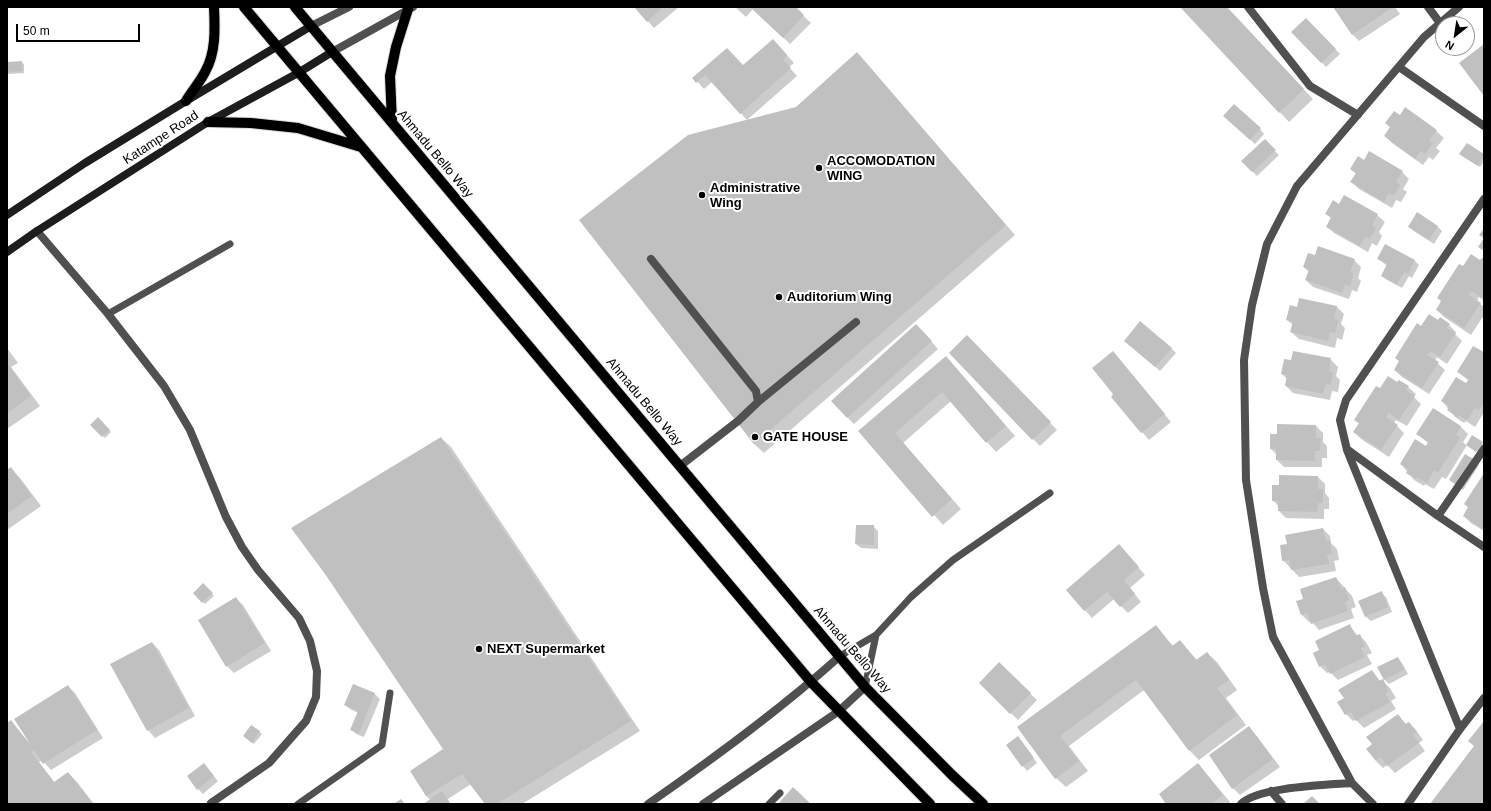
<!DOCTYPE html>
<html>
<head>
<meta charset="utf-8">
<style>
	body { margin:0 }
	#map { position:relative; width:1491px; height:811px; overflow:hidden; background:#fff; font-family:Arial,sans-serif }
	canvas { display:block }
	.frame { position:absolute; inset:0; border:8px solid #000; pointer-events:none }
	.north { position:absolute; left:1435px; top:16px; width:40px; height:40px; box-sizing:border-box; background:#fff; border:1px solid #999; border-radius:50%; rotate:210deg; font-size:11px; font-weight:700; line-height:16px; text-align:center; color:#000 }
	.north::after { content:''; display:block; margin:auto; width:14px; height:18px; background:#000; clip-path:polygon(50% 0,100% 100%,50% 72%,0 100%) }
	.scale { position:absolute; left:16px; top:24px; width:124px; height:18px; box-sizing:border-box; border:2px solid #000; border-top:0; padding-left:5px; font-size:12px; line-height:14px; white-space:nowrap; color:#000; -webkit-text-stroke:3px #fff; paint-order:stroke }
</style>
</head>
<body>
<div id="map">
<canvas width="1491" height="811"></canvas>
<div class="frame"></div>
<div class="north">N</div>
<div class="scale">50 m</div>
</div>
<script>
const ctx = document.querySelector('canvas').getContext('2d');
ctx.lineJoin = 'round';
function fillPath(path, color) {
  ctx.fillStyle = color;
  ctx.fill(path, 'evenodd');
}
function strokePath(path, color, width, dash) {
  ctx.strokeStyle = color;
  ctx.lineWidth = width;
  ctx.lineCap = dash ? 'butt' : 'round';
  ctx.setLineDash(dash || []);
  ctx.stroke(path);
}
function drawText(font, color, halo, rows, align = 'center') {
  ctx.font = font + ' Arial,sans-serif';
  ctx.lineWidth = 4;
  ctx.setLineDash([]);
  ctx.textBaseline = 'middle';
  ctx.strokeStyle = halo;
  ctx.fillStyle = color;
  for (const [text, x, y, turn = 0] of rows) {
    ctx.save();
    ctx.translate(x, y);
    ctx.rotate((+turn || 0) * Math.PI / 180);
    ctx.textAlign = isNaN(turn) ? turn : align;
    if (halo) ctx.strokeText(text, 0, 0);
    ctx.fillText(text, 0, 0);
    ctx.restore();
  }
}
fillPath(new Path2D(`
	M635,7H679L654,28Z
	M735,7H794L811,23L790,44L753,9L746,17Z
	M1181,7H1226L1313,99L1289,122Z
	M1334,7H1395L1400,14L1359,41L1352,34Z
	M1306,19L1340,54L1326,67L1292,32Z
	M780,47L794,63L789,67L797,76L747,120L712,82L704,89L694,78L727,49L743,66Z
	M857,54L1015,235L764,453L754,444L580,220L796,108Z
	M21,62L24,64V73L7,74V63Z
	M1400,116L1436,131L1444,138L1436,148L1440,151L1433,160L1429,157L1423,165L1392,143L1385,136Z
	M1229,120L1260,129L1264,134L1255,144Z
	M1264,140L1279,155L1257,176L1242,161Z
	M1467,144L1484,155V161L1480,167L1462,156Z
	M1365,161L1402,172L1409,179L1403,189L1407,192L1401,202L1396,200L1392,208L1359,189L1352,182L1356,174L1351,169Z
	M1340,205L1377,215L1385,222L1379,232L1382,236L1377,246L1372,243L1368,252L1334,233L1327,226L1331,218L1327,214Z
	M1417,214L1438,227L1442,231L1434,244L1414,231L1409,226Z
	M1315,257L1354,260L1361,267L1358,278L1361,281L1357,292L1352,290L1349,299L1313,287L1306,280L1309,272L1304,267Z
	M1379,259L1415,261L1419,265L1412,278L1409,276L1402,288L1387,280L1382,276L1387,266Z
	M1481,261H1484V301L1479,297L1477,301L1484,307V315L1471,335L1444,317L1437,310L1463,268Z
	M1337,307L1344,314L1341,324L1345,328L1342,340L1337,338L1335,348L1299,339L1291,332L1293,325L1287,320L1298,308Z
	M1439,321L1449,325L1456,332L1455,334L1462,341L1447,364L1437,357L1435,361L1445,370L1429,394L1402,377L1395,370Z
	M923,332L938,349L854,424L847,417Z
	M967,337L1057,430L1040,446L1033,439Z
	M1130,345L1171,348L1176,353L1160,371Z
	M7,348L18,363L11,367L40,406L7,429Z
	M1113,352L1171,422L1149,440L1112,397L1115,394Z
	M1484,354V415L1483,414L1475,427L1466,421L1464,423L1455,417L1442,401L1467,385L1469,381L1458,372Z
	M1330,359L1338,367L1336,376L1340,380L1338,392L1332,391L1330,400L1293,393L1286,386L1287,379L1282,374Z
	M955,367L1015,436L996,452L951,401L903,443L961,509L943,525L860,431Z
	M1399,381L1408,387L1416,394L1414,397L1421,404L1407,426L1396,420L1394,423L1404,433L1389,457L1361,439L1354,432L1359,424L1355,420Z
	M1433,410L1461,427L1468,434L1463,442L1467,446L1473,436L1484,445L1479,453L1467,445L1446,479L1442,477L1434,489L1425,484L1424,486L1414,480L1401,464L1426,447L1428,443L1418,434Z
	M98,419L111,432L105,438L92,425Z
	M1316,426L1323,433V442L1327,446V458H1322V467H1284L1277,460V455L1271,449L1278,435Z
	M441,438L451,447L640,731L522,804H486L471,784L448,799H446L450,804H425L431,800L426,796L444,749Z
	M1474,461L1479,465L1463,490L1450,480Z
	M10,468L20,478L41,506L7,530V471Z
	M1484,475V531L1471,523L1464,516L1469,508L1465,504Z
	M1318,477L1325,484V493L1329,498V509H1324V519L1286,518L1279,511V507L1273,500L1280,486Z
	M873,526L878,531V549L861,548L856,544Z
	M1323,529L1330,536L1331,543L1337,549L1339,560L1334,561L1336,571L1299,577L1283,560L1288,545Z
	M1126,553L1145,575L1130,588L1141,602L1128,613L1114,599L1092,618L1067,590Z
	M1336,578L1352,596L1356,607L1351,609L1354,618L1319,630L1311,621L1309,622L1302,615L1297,601L1304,599Z
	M203,585L214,596L205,604L194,593Z
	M1381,593L1386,597L1392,612L1371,621L1366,617Z
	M236,598L243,605L271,651L234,673L227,666Z
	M1156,626L1173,646L1180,641L1197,660L1207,653L1217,662L1237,690L1226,698L1246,725L1199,760L1189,750L1144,690L1069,746L1088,771L1066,787L1056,778L1019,728Z
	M1350,626L1358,636L1359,635L1366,642L1372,653L1367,655L1372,664L1338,680L1330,672L1327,673L1320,666L1321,650Z
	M152,643L159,650L195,716L155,738L148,730Z
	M1398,658L1402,663L1408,674L1389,684L1384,679Z
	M999,664L1037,700L1018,720L980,683Z
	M1372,671L1381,682L1383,681L1390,688L1396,698L1391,701L1396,709L1364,728L1356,720L1353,721L1346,714L1345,699Z
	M353,685L375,694L380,699L364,737L356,734L351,729L358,713L350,709L345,705Z
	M68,686L75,693L103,738L51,770L42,760L39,762L55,783L68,773L77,782L94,804H7V724L11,722L28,741Z
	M1398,715L1407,725L1409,723L1416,730L1423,740L1419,743L1425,751L1395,773L1387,765L1383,768L1376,761Z
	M1484,722V804H1431L1475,746Z
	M252,726L262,734L254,744L246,738Z
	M1249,728L1256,735L1280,767L1240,795L1233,788Z
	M1022,742L1037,763L1027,771L1023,766Z
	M1198,764L1230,802L1228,804H1168Z
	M208,769L218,781L203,794L198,789Z`), '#0003');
fillPath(new Path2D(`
	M634,7H663L647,22Z
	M750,7H796L804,15L783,38Z
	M1180,7H1227L1304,89L1279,113Z
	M1333,7H1393L1352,35Z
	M1306,18L1336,49L1321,63L1291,32Z
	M773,39L787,55L783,60L791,68L740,114L705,75L696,83L692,78L727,48L743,65Z
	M1484,44V96L1459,63Z
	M857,52L1006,225L754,444L579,220L688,135L796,107Z
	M22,61V71L7,72V62Z
	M1234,104L1261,128L1250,140L1223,116Z
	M1405,107L1437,130L1429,141L1433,143L1425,154L1421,151L1415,159L1384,136L1390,127L1385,123L1394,111L1400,115Z
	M1265,139L1276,150L1252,172L1241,161Z
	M1467,143L1484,154L1478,166L1459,154Z
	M1369,151L1403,171L1396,182L1400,185L1394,196L1389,193L1384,202L1350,182L1356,173L1350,169L1358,156L1364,160Z
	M1344,195L1378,214L1372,225L1376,228L1370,239L1365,237L1360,246L1326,227L1331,217L1325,214L1333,200L1339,204Z
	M1417,212L1438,226L1429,240L1408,227Z
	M1484,228V251L1478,247L1484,238L1479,235Z
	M1385,244L1415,260L1408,274L1404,272L1397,284L1381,276L1387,264L1377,259Z
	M1318,246L1355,259L1350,272L1354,273L1350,286L1345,284L1342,293L1305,280L1309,270L1303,267L1308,253L1315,255Z
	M1471,254L1480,260L1482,258L1484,259V295L1482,298L1472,291L1469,295L1481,303L1464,328L1436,310L1441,301L1437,298L1459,264L1463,266Z
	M1299,298L1337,306L1334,319L1339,320L1335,333L1330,332L1328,341L1290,332L1293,322L1286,320L1290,305L1297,307Z
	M1429,314L1438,320L1440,317L1450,324L1447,328L1456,333L1440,357L1430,351L1427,355L1439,362L1422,388L1394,370L1399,361L1395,358L1417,323L1421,326Z
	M1140,321L1172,348L1155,367L1124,341Z
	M916,324L932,341L847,418L831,401Z
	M967,335L1051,422L1032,440L949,353Z
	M1473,346L1484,352V403L1479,410L1475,408L1467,420L1458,415L1457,417L1447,410L1449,406L1441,401L1456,377L1466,383L1469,379L1457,372Z
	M1113,351L1165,414L1141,433L1111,397L1113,394L1092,368Z
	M1293,351L1331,358L1329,371L1333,372L1331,385L1326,384L1323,394L1285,386L1287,375L1281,374L1284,359L1291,360Z
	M946,356L1006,426L986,443L942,392L895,433L952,499L932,517L858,431Z
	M7,363L31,396L7,413Z
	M1388,376L1397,382L1399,380L1409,386L1406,390L1415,396L1399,420L1389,413L1386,417L1398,425L1381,450L1353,432L1359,423L1354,420L1376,386L1380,388Z
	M1433,408L1461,426L1456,435L1460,438L1438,473L1434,470L1427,483L1417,477L1416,479L1406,473L1408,469L1400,464L1415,439L1426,446L1428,442L1416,434Z
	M98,417L110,430L102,437L90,425Z
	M1277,424L1316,425V438H1321L1320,451H1315V461L1276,460V449H1270V434H1277Z
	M1472,435L1483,442L1476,452L1466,445Z
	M441,437L631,721L497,804H485L462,774L426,796L410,771L443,749L325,574L291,528Z
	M1465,454L1475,460L1458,486L1449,480Z
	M11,467L32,496L7,514V470Z
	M1484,473V530L1463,516L1468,507L1464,504Z
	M1279,475L1318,476V489H1323V503H1318L1317,512L1278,511V501H1272V485H1279Z
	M856,525H874V545L855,544Z
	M1323,528L1326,541L1330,540L1332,554H1327L1329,564L1291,570L1289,560L1282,561L1280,545L1287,544L1285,535Z
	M1119,544L1139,567L1124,580L1135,594L1120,607L1107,592L1084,611L1066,590Z
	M1336,577L1341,589L1345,587L1349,600L1345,602L1348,611L1311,624L1307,613L1301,615L1296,601L1303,599L1300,589Z
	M203,583L213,593L202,603L193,593Z
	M1382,591L1388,607L1365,617L1358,601Z
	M236,597L265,643L226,667L198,620Z
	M1350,624L1355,636L1360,634L1365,646L1361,648L1365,657L1330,674L1325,664L1319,667L1313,653L1319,650L1315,641Z
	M1156,625L1172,646L1180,640L1196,660L1207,652L1229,680L1217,688L1237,715L1189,751L1136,680L1060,736L1079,761L1055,779L1017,727Z
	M152,642L189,708L147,731L110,664Z
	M1398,657L1404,670L1384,680L1377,667Z
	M999,662L1031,693L1010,714L979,683Z
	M1372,670L1379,681L1383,679L1389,691L1385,693L1390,702L1356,721L1351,712L1345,715L1337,702L1344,698L1338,690Z
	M353,684L375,693L359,733L350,730L358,711L344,705Z
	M68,685L97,730L43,764L14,719Z
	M1398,714L1405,724L1409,722L1417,732L1413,735L1419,743L1387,766L1381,757L1376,761L1366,749L1372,744L1366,737Z
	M11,720L34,750L31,752L54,782L68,772L93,804H7V723Z
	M1484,721V799L1480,804H1430L1474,746L1468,741Z
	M251,725L260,731L252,743L243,736Z
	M1249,726L1273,759L1232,789L1209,755Z
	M1018,736L1034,758L1022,767L1006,745Z
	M204,763L214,776L197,790L187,776Z
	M1198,763L1223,795L1212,804H1166L1159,794Z
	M793,787L811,804H778Z
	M442,791L451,804H423Z
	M1312,796L1320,804H1303Z
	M401,799L405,804H393Z`), '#c0c0c0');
const primary = new Path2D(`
	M244,7L811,682L930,804
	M295,7L865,687L952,775L983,804
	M186,101C192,91 200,82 205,72C216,53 215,29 214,7
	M208,122L251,123L298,128L361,147
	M392,122L390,76L396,47L408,9`);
strokePath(primary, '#dbdbdb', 12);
strokePath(new Path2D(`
	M108,314L230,244
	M840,656L876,635L911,597L953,560L1050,493
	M865,687L876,635
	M298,804L382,745L390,693
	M769,804L780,793`), '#505050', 7);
strokePath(new Path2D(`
	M1248,7L1310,86L1358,115
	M1428,7L1440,23
	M1399,67L1484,126
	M37,231L108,314L164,386L190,430L226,517L242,547L258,570L299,618L310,641L317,671L316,697L306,721L269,763L211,803
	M651,259L756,391L758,402L738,421L680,466
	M758,402L856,322
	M1348,450L1438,516L1484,547
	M1438,516L1484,449
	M1460,729L1347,450L1340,420L1346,400L1484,199
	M1271,791L1282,804
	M648,804C714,758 780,710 840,656
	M703,804L839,711L865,687
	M1241,804C1257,787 1327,785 1352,783
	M1373,804L1352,783L1273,637L1263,588L1246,480L1244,360L1252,305L1267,244L1297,186L1424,37L1459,7
	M1408,804L1460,729L1484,698`), '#505050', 8);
strokePath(new Path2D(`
	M311,26L349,7
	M332,52L413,7`), '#505050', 8);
strokePath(new Path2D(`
	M7,215L85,163L186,101L311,26
	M7,252L37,231L208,122L298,73L332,52`), '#1d1d1d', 8);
strokePath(primary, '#000', 10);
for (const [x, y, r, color] of [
	[819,168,4,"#000"],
	[702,195,4,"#000"],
	[779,297,4,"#000"],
	[755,437,4,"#000"],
	[479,649,4,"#000"]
]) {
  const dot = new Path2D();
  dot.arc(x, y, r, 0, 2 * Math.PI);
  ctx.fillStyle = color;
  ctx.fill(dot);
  strokePath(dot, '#fff', 1.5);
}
drawText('13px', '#000', '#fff', [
	["Katampe Road",161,138,-33],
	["Ahmadu Bello Way",435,154,50],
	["Ahmadu Bello Way",644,402,50],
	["Ahmadu Bello Way",852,650,49]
]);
drawText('bold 13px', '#000', '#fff', [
	["ACCOMODATION",827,161],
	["WING",827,176],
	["Administrative",710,188],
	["Wing",710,203],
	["Auditorium Wing",787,297],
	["GATE HOUSE",763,437],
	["NEXT Supermarket",487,649]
], 'left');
</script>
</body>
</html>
